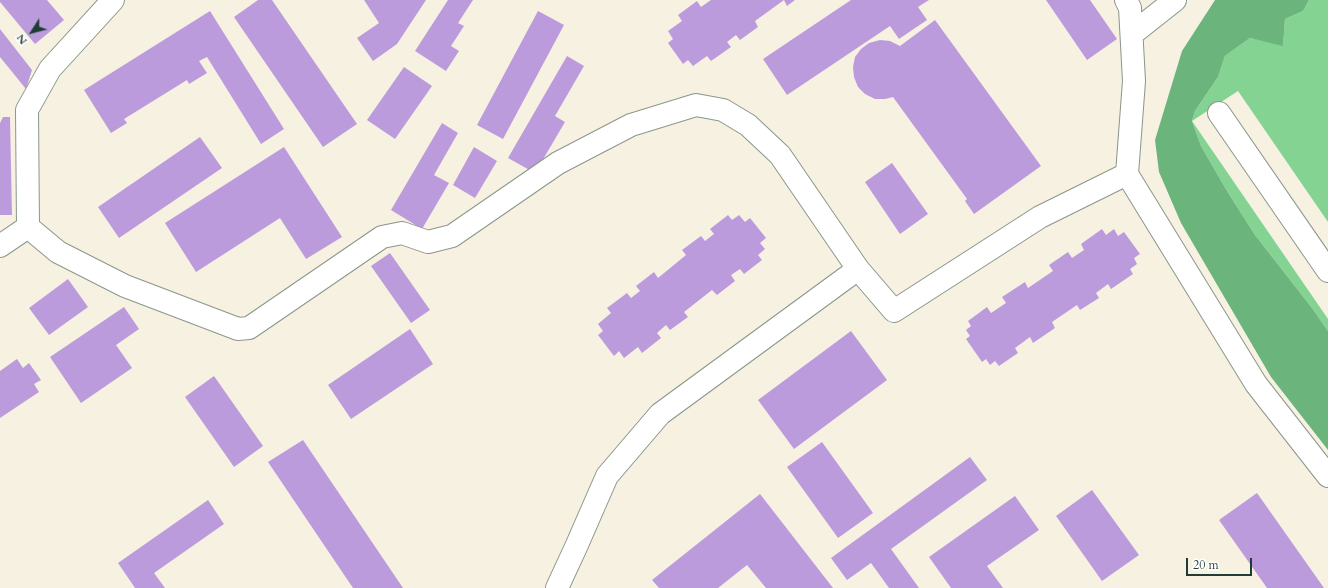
<!DOCTYPE html>
<html>
<head>
<meta charset="utf-8">
<style>
	body { margin:0 }
	#map { position:relative; width:1328px; height:588px; overflow:hidden; background:#f6f1e1; font-family:Cardo,serif }
	canvas { display:block }
	.north { position:absolute; left:12px; top:12px; width:40px; height:40px; -webkit-text-stroke:3px #fff; paint-order:stroke; rotate:234deg; font-size:11px; font-weight:700; line-height:16px; text-align:center; color:#1f3d34 }
	.north::after { content:''; display:block; margin:auto; width:14px; height:18px; background:#1f3d34; clip-path:polygon(50% 0,100% 100%,50% 72%,0 100%) }
	.scale { position:absolute; left:1186px; top:558px; width:66px; height:18px; box-sizing:border-box; border:2px solid #1f3d34; border-top:0; padding-left:5px; font-size:12px; line-height:14px; white-space:nowrap; color:#1f3d34; -webkit-text-stroke:3px #fff; paint-order:stroke }
</style>
</head>
<body>
<div id="map">
<canvas width="1328" height="588"></canvas>
<div class="north">N</div>
<div class="scale">20 m</div>
</div>
<script>
const ctx = document.querySelector('canvas').getContext('2d');
ctx.lineJoin = 'round';
function fillPath(path, color) {
  ctx.fillStyle = color;
  ctx.fill(path, 'evenodd');
}
function strokePath(path, color, width, dash) {
  ctx.strokeStyle = color;
  ctx.lineWidth = width;
  ctx.lineCap = dash ? 'butt' : 'round';
  ctx.setLineDash(dash || []);
  ctx.stroke(path);
}
fillPath(new Path2D(`
	M1309,0H1328V222L1238,91L1192,121L1328,319V331L1312,308L1255,235L1227,191L1201,146L1192,121L1195,111L1218,77L1225,56L1250,38L1283,45L1285,19L1303,11Z`), '#84d393');
fillPath(new Path2D(`
	M1215,0H1309L1303,11L1285,19L1283,46L1250,38L1225,56L1218,77L1195,111L1192,121L1201,146L1227,191L1255,235L1312,308L1328,331V450L1271,377L1181,223L1159,172L1155,140L1182,51Z`), '#6bb57d');
fillPath(new Path2D(`
	M0,0H47L64,20L35,44L0,2Z
	M258,0H272L357,124L323,147L234,17Z
	M364,0H426L397,44L373,61L357,38L379,23Z
	M448,0H473L458,23L464,26L451,46L459,51L446,71L415,51Z
	M711,0H795L787,6L784,0L755,21L758,27L740,40L736,35L727,42L731,47L711,61L707,56L693,66L688,60L683,64L668,43L673,39L668,31L682,21L678,15L697,1L701,7Z
	M851,0H929L918,7L927,20L899,39L890,26L787,95L763,59Z
	M1046,0H1090L1117,39L1087,60Z
	M210,11L284,129L261,144L207,57L199,61L207,73L189,84L187,80L124,119L127,123L111,133L84,90Z
	M538,11L564,25L503,139L477,125Z
	M935,20L1041,166L974,214L965,201L967,199L893,97L885,99H875L865,94L858,87L854,77L853,67L855,57L861,49L869,43L880,40L890,41L900,46Z
	M0,29L32,70L26,89L0,57Z
	M567,56L584,66L555,116L565,122L535,173L508,158Z
	M404,67L432,86L395,139L367,120Z
	M3,117H10L12,215H0V123Z
	M442,123L458,133L434,175L449,183L422,229L391,210Z
	M200,137L222,168L119,238L98,207Z
	M284,147L342,237L306,259L280,218L196,272L165,223Z
	M474,147L497,161L475,198L453,185Z
	M892,163L928,214L900,234L865,182Z
	M728,215L732,220L739,215L745,222L750,218L766,238L760,243L765,249L758,255L762,260L744,274L740,269L731,275L735,281L717,295L712,290L684,312L688,317L670,330L666,325L657,333L661,338L642,353L638,347L624,358L619,351L614,356L598,335L603,331L598,324L611,313L607,308L627,293L631,298L640,291L636,286L654,272L658,278L686,255L682,250L701,236L705,241L714,234L710,229Z
	M1102,229L1106,235L1114,229L1118,236L1124,232L1140,254L1134,258L1137,264L1130,269L1133,274L1111,289L1108,284L1096,293L1099,298L1080,310L1077,305L1052,322L1055,328L1033,343L1030,337L1015,348L1018,353L999,366L995,361L990,365L986,359L982,362L966,339L970,336L966,330L971,326L968,321L987,307L991,313L1006,303L1002,297L1025,282L1028,288L1053,271L1049,265L1068,252L1072,258L1084,250L1081,244Z
	M390,253L430,310L411,323L371,266Z
	M68,279L88,307L49,335L29,308Z
	M124,307L139,329L116,345L132,368L81,403L50,357Z
	M410,329L433,364L351,419L328,385Z
	M851,331L887,380L794,449L758,400Z
	M17,359L23,368L29,363L41,380L34,384L39,392L0,418V371Z
	M214,376L263,446L234,467L185,397Z
	M303,440L403,588H353L268,462Z
	M822,442L873,513L838,538L787,467Z
	M970,457L987,480L891,549L919,588H889L871,563L847,580L831,558Z
	M1092,490L1139,555L1102,581L1056,516Z
	M1257,493L1324,588H1267L1219,520Z
	M760,494L833,588H766L747,565L718,588H659L652,580Z
	M1015,496L1039,530L987,566L1003,588H951L929,557Z
	M208,500L224,524L154,573L165,588H135L118,563Z`), '#bc9bdc');
const minor = new Path2D(`
	M1126,0L1130,8L1134,81L1127,174L1256,384L1328,476
	M1132,34L1175,0
	M1219,113L1328,271
	M28,227L58,252L125,286L238,329L249,328L382,237L402,233L428,242L452,236L558,163L631,125L696,105L723,110L748,125L780,155L858,269L894,311L1040,217L1127,174
	M0,246L28,227L27,110L50,69L113,0
	M557,588L576,547L607,476L660,414L858,269`);
strokePath(minor, '#8a978a', 24);
strokePath(minor, '#fff', 22);
</script>
</body>
</html>
